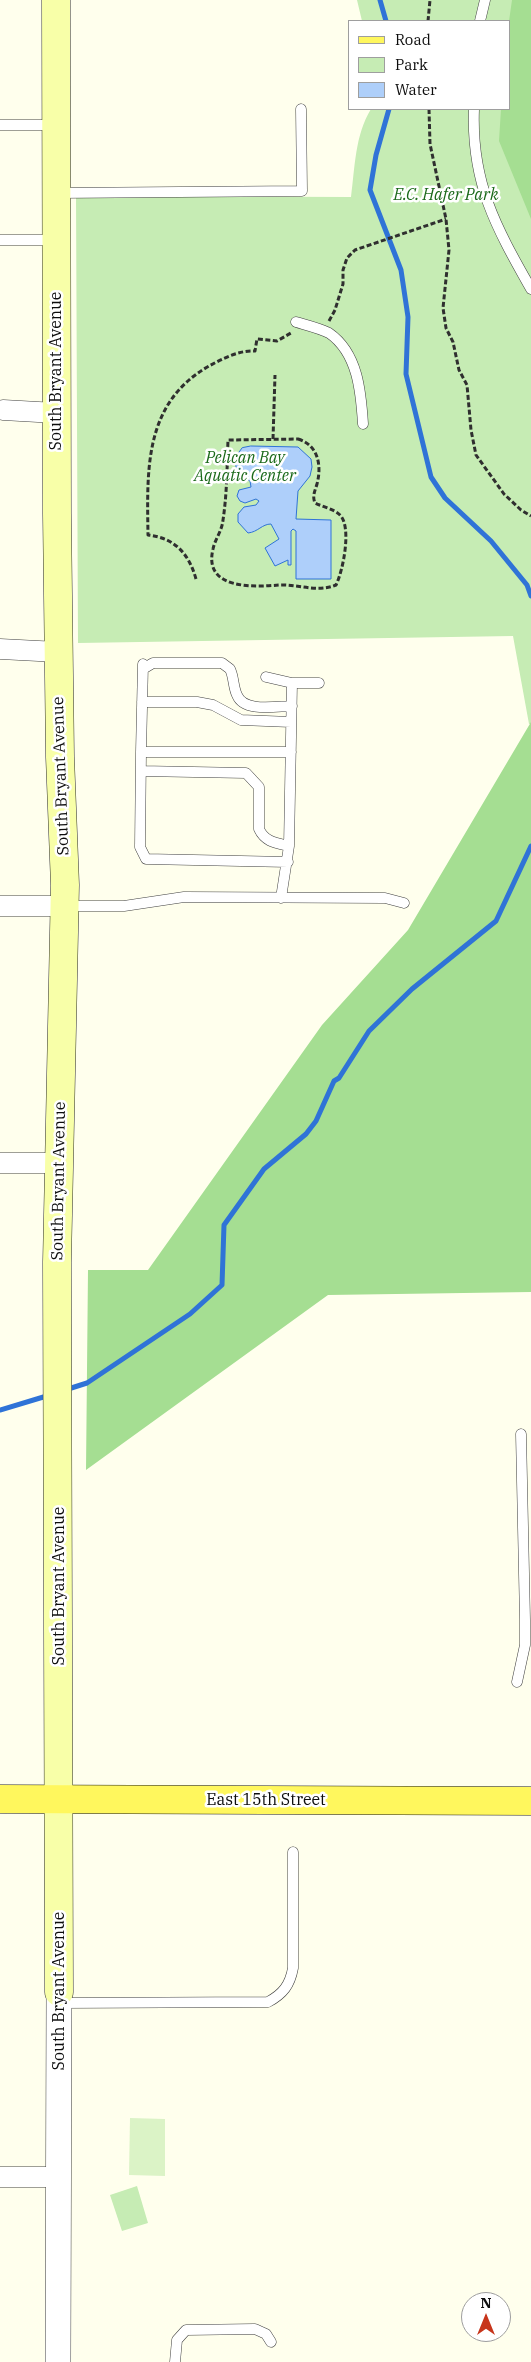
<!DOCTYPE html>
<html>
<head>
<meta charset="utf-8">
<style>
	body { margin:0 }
	#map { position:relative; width:531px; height:2362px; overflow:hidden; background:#ffffed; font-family:"IBM Plex Serif",serif }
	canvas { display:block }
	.legend { position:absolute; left:348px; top:20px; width:162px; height:90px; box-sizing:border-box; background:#fff; border:1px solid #9e9e9e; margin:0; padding:6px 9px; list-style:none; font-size:15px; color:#0d0d0d }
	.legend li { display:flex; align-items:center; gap:10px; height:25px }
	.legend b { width:25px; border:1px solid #9e9e9e }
	.north { position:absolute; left:461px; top:2292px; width:50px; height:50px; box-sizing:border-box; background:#fff; border:1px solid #9e9e9e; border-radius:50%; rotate:0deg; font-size:14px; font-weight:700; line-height:20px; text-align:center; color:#0d0d0d }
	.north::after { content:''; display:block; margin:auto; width:18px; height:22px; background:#c7351b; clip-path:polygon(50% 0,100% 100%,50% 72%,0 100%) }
</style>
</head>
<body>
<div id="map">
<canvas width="531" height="2362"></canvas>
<ul class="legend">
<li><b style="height:6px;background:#fff75d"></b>Road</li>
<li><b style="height:14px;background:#c6ecb4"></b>Park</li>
<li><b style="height:14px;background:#aecffa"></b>Water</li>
</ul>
<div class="north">N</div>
</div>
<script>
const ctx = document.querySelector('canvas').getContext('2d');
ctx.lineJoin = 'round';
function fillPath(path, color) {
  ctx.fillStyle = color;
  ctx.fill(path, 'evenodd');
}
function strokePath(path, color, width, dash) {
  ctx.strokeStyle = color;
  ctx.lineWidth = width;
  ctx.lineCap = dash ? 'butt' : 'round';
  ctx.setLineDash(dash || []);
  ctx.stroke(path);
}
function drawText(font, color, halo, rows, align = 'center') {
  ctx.font = font + ' "IBM Plex Serif",serif';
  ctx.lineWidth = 5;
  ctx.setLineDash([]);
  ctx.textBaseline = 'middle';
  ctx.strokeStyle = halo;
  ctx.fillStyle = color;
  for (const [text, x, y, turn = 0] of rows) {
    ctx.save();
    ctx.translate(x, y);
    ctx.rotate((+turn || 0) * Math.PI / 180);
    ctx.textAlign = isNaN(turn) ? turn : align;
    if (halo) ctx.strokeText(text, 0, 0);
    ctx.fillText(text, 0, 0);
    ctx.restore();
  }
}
fillPath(new Path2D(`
	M357,0H531V724H529L513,636L78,643L76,196L351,197C355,167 355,135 371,109H510V21H362Z
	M137,2186L148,2223L122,2231L110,2195Z`), '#c6ecb4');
fillPath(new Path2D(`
	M512,0H531V219L499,141L501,109H510L509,21Z
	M531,722V1292L328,1295L86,1470L88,1270H148L322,1025L408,930Z`), '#a5de92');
fillPath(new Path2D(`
	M130,2118L165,2119V2176L129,2175Z`), '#dbf3c6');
const water = new Path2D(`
	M251,446L298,447L311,459L312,467L310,476L298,491L296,519L331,520V579H296V531L293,529L291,531V565H288V560L275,566L265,548L279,539L271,524C262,524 258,532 248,533L238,522V514L244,507L256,505L259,501L256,499L245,503L240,501L237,496L239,490L251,487L250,481L238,474L234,459L242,448Z`);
fillPath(water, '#aecffa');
strokePath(water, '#2f73d7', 1);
strokePath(new Path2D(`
	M380,0L386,21
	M389,109L376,155L370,190L401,270L408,317L406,374L431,477L445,498L491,541L527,585L531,596
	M65,1390L87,1383L190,1314L222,1285L224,1225L264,1169L306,1134L316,1121L334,1081L339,1078L369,1031L412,989L496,921L531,846
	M0,1410L50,1395`), '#2f73d7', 5);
const service = new Path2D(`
	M480,21L485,0
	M474,109C471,183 496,227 531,289
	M0,125H54
	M56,193L302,191L301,109
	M0,240H54
	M296,322C306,325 319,328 329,333C358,353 361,392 363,424
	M143,669L153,663H222L230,669C234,677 233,687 237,695C244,713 277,706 292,706
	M266,677L292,683
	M142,702H197L213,705L241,720L291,722
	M141,752L143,664
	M141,771L246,773L259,787V829C265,842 276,843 289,846
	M288,862L146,859L140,847L141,752H291
	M281,898L289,846L292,683H319
	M65,906H124L184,897L385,898L404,903
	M517,1682L525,1645V1620L521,1434
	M60,2003L268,2002C283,1994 290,1985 293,1968V1852
	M175,2362L177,2340L186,2330L255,2329L266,2334L271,2342`);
const minor = new Path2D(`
	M3,410L56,413
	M0,649L58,652
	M0,906H64
	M0,1163H58
	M0,2177H59`);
const tertiary = new Path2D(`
	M58,2362L59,1992`);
const secondary = new Path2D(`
	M56,0L57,514L60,757L65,885L57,1262L59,1992`);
const primary = new Path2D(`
	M0,1799L531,1801`);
strokePath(service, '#404040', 11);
strokePath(minor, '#404040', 21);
strokePath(tertiary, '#404040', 26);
strokePath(secondary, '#2f2f2f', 29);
strokePath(primary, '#1e1e1e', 29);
strokePath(new Path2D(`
	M428,21L430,0
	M429,109L430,144L446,219L449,250L443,308L446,328L453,342L459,370L467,385L471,430L476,455L504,494L521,510L531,516
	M329,321L335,310L343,284V270L347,258L355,250L446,219
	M273,439L275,375
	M298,439C318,445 322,465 317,484C315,491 312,496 315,503C323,507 334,509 340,515C352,527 343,571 336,585C317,593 299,584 279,585C254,587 203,590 213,549C215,539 222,531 223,520C227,494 227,467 228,440Z
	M196,579C189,554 175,538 148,535C147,469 144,403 209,366C222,359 239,350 255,351L257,339L277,341L291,333`), '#2f2f2f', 3, [5, 2.5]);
strokePath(service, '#fff', 10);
strokePath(minor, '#fff', 20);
strokePath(tertiary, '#fff', 25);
strokePath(secondary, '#f8ffa8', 28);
strokePath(primary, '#fff75d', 28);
drawText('italic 16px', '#1a6919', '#fff', [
	["E.C. Hafer Park",446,195],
	["Pelican Bay",245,458],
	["Aquatic Center",245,476]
]);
drawText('16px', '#0d0d0d', '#fff', [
	["South Bryant Avenue",56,371,-90],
	["South Bryant Avenue",61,776,-92],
	["South Bryant Avenue",59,1181,-89],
	["South Bryant Avenue",59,1586,-90],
	["East 15th Street",266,1800],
	["South Bryant Avenue",59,1991,-90]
]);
</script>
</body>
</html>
